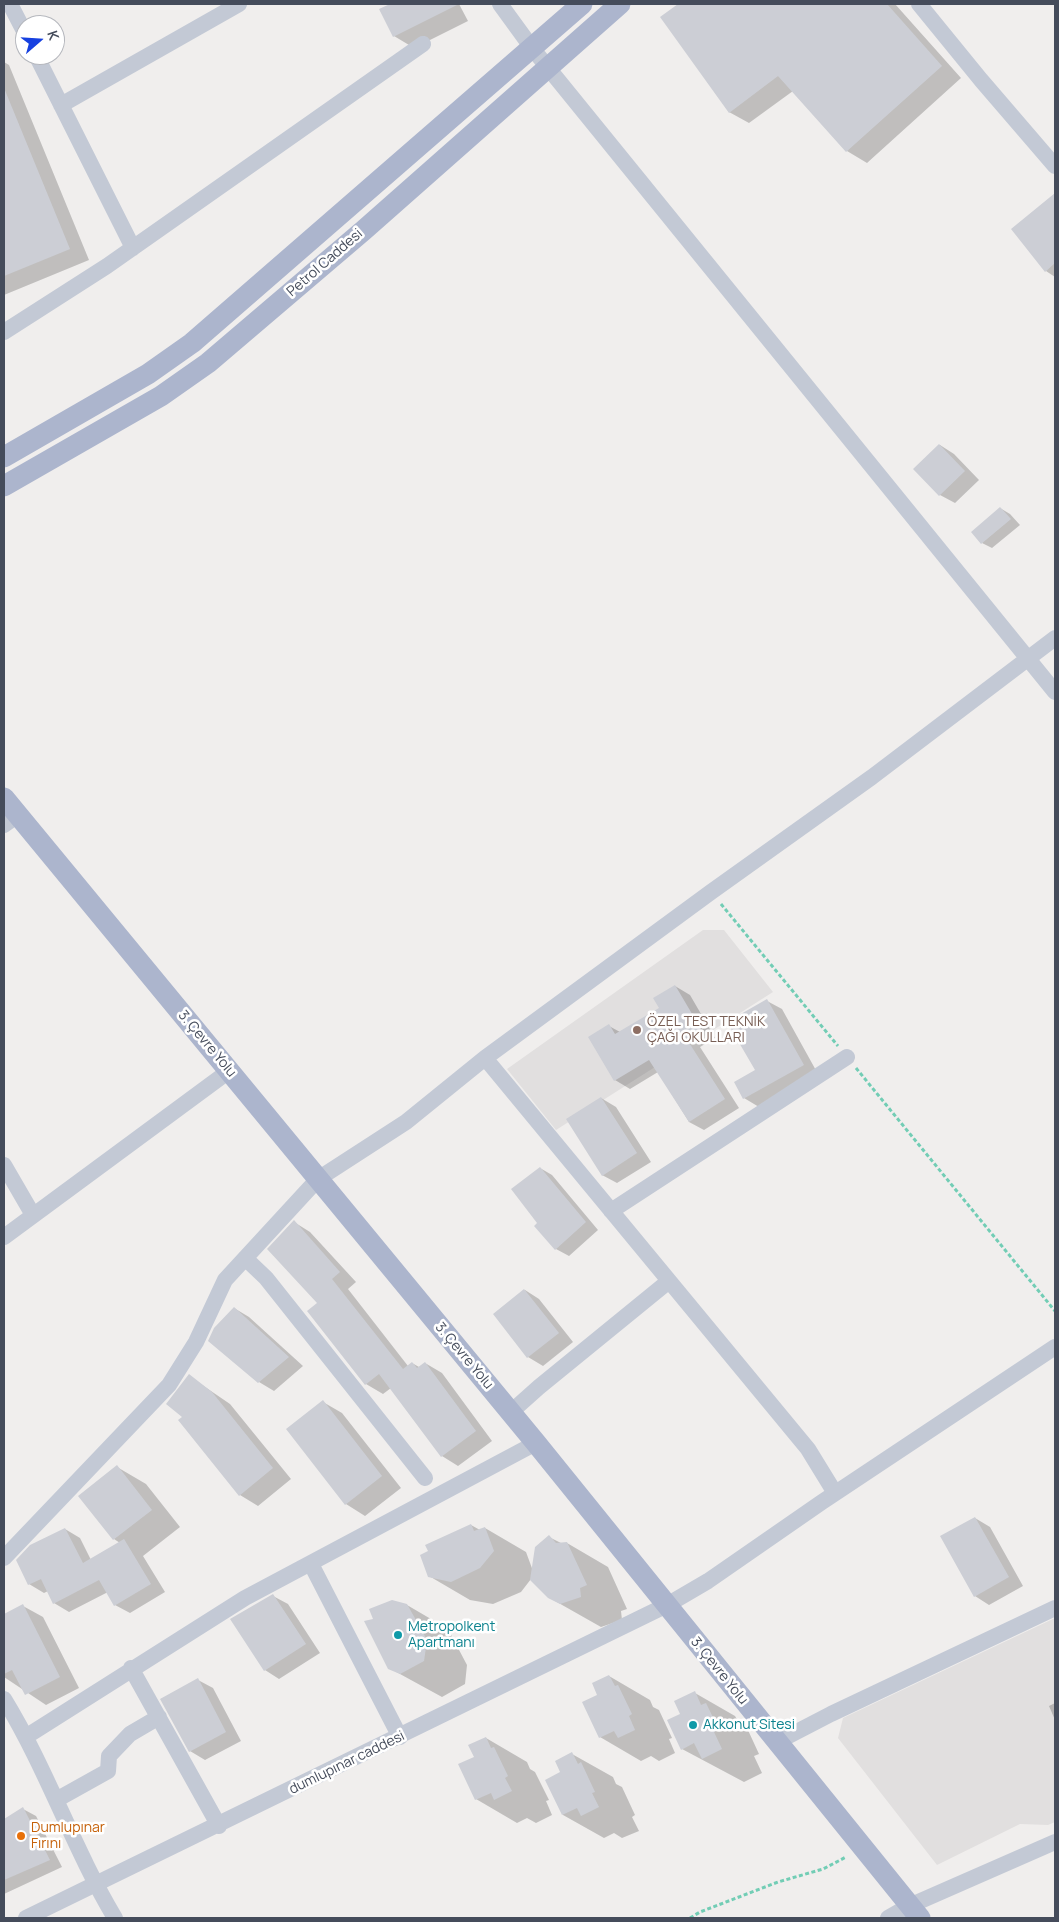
<!DOCTYPE html>
<html>
<head>
<meta charset="utf-8">
<style>
	body { margin:0 }
	#map { position:relative; width:1059px; height:1922px; overflow:hidden; background:#f0eeed; font-family:Manrope,sans-serif }
	canvas { display:block }
	.frame { position:absolute; inset:0; border:5px solid #454c5b; pointer-events:none }
	.north { position:absolute; left:15px; top:15px; width:50px; height:50px; box-sizing:border-box; background:#fff; border:1px solid #b5b7bd; border-radius:50%; rotate:71deg; font-size:14px; font-weight:700; line-height:20px; text-align:center; color:#454c5b }
	.north::after { content:''; display:block; margin:auto; width:18px; height:22px; background:#1741e0; clip-path:polygon(50% 0,100% 100%,50% 72%,0 100%) }
</style>
</head>
<body>
<div id="map">
<canvas width="1059" height="1922"></canvas>
<div class="frame"></div>
<div class="north">K</div>
</div>
<script>
const ctx = document.querySelector('canvas').getContext('2d');
ctx.lineJoin = 'round';
function fillPath(path, color) {
  ctx.fillStyle = color;
  ctx.fill(path, 'evenodd');
}
function strokePath(path, color, width, dash) {
  ctx.strokeStyle = color;
  ctx.lineWidth = width;
  ctx.lineCap = dash ? 'butt' : 'round';
  ctx.setLineDash(dash || []);
  ctx.stroke(path);
}
function drawText(font, color, halo, rows, align = 'center') {
  ctx.font = font + ' Manrope,sans-serif';
  ctx.lineWidth = 5;
  ctx.setLineDash([]);
  ctx.textBaseline = 'middle';
  ctx.strokeStyle = halo;
  ctx.fillStyle = color;
  for (const [text, x, y, turn = 0] of rows) {
    ctx.save();
    ctx.translate(x, y);
    ctx.rotate((+turn || 0) * Math.PI / 180);
    ctx.textAlign = isNaN(turn) ? turn : align;
    if (halo) ctx.strokeText(text, 0, 0);
    ctx.fillText(text, 0, 0);
    ctx.restore();
  }
}
fillPath(new Path2D(`
	M703,930H724L773,992L556,1130L507,1069Z
	M1055,1618V1822L1048,1825L1020,1824L937,1865L838,1738L843,1718Z`), '#e1dfdf');
fillPath(new Path2D(`
	M393,4H459L468,21L414,48L394,36L380,10Z
	M680,4H895L961,78L867,163L847,151L793,91L749,123L729,112L661,17Z
	M4,62L9,65L89,260L4,295Z
	M1050,199L1055,202V277L1046,271Z
	M940,445L954,454L979,480L955,503L940,495L915,469Z
	M1000,508L1010,514L1020,525L992,548L982,543Z
	M675,986L690,995L715,1038L700,1047L739,1108L704,1130L689,1122L658,1072L630,1089L615,1080L609,1026L620,1032L661,1008Z
	M767,1001L782,1009L818,1074L759,1107L744,1098L756,1071Z
	M601,1098L616,1107L651,1162L617,1183L602,1175Z
	M540,1168L552,1175L598,1230L569,1256L556,1249L536,1226L539,1224Z
	M294,1222L310,1232L356,1282L348,1289L408,1366L412,1363L419,1367L425,1363L442,1373L492,1441L458,1466L442,1456L391,1388L383,1394L366,1384L309,1311L319,1304Z
	M525,1290L539,1299L573,1342L543,1366L528,1357Z
	M234,1308L249,1317L303,1366L274,1391L259,1382L209,1340Z
	M189,1376L230,1404L291,1479L258,1506L240,1495L184,1417Z
	M323,1402L342,1413L401,1488L365,1516L346,1504Z
	M117,1467L146,1484L180,1527L143,1556L165,1592L130,1613L115,1605L108,1592L69,1612L54,1603L48,1591L44,1593L29,1584L18,1560L65,1529L80,1538L91,1560L120,1543L114,1539Z
	M975,1518L990,1527L1023,1586L989,1605L975,1596Z
	M471,1525L480,1530L485,1528L526,1552L533,1571L549,1537L561,1543H567L608,1567L627,1609L621,1611L622,1620L601,1627L548,1597L531,1579L521,1592L493,1604L470,1600L429,1576Z
	M273,1596L288,1604L320,1653L279,1679L265,1670Z
	M407,1605L448,1629L467,1665L465,1684L442,1697L389,1668L374,1619Z
	M23,1606L43,1617L79,1688L46,1705L4,1677V1616Z
	M609,1676L650,1700L653,1707L659,1710L672,1738L669,1739L675,1753L659,1761L651,1756L641,1761L600,1737Z
	M198,1680L213,1688L241,1741L205,1760L190,1751L161,1699Z
	M695,1693L735,1716L739,1723L747,1728L759,1754L754,1756L762,1773L744,1782L682,1749V1715Z
	M1055,1703V1720L1049,1706Z
	M486,1738L527,1762L530,1769L535,1772L549,1800L546,1801L552,1815L536,1823L527,1818L517,1823L476,1799L475,1757Z
	M572,1754L613,1777L616,1784L622,1787L635,1815L632,1817L639,1831L622,1838L614,1833L604,1838L563,1815L562,1773Z
	M23,1809L36,1816L62,1867L4,1894V1820Z`), '#0003');
fillPath(new Path2D(`
	M390,4H459L393,37L379,9Z
	M678,4H887L942,66L846,152L778,76L729,113L660,17Z
	M4,88L70,249L4,276Z
	M1055,193V263L1045,272L1011,229Z
	M939,444L965,471L939,496L913,469Z
	M1000,507L1011,519L981,544L971,532Z
	M675,985L701,1029L686,1038L725,1099L689,1122L649,1060L614,1081L588,1037L609,1024L615,1034L659,1008L653,998Z
	M767,999L804,1065L743,1099L734,1082L755,1070L727,1022Z
	M601,1097L637,1153L602,1176L566,1119Z
	M540,1167L586,1222L555,1250L534,1226L537,1223L511,1189Z
	M294,1220L340,1272L332,1279L403,1369L412,1362L417,1368L425,1362L476,1431L441,1457L379,1374L365,1385L307,1311L317,1303L267,1249Z
	M524,1289L559,1333L527,1358L493,1314Z
	M234,1307L289,1357L258,1383L208,1341L214,1328Z
	M189,1374L212,1392L273,1468L239,1496L178,1420L182,1417L166,1404Z
	M323,1400L382,1476L345,1505L286,1429Z
	M117,1465L152,1510L113,1540L78,1496Z
	M975,1517L1009,1577L974,1597L940,1536Z
	M471,1524L474,1531L485,1527L494,1551L480,1568L451,1582L428,1577L420,1555L428,1551L425,1545Z
	M65,1528L83,1563L124,1539L151,1584L114,1606L99,1580L53,1604L41,1579L28,1585L16,1560L30,1545Z
	M549,1535L556,1543L567,1542L587,1585L580,1588L581,1597L560,1604L548,1598L530,1580L535,1547Z
	M273,1594L306,1644L264,1671L230,1619Z
	M392,1600L407,1604L427,1640L424,1661L400,1674L388,1669L364,1621L373,1619L369,1609Z
	M23,1604L60,1677L25,1695L12,1670L4,1674V1614Z
	M609,1675L615,1686L618,1685L632,1714L629,1716L635,1730L618,1738L614,1731L599,1738L582,1702L597,1695L592,1683Z
	M198,1678L226,1732L189,1752L160,1699Z
	M695,1691L701,1705L706,1703L719,1730L714,1732L722,1749L702,1759L694,1743L681,1750L667,1720L680,1714L674,1701Z
	M486,1737L491,1748L494,1747L508,1776L505,1778L512,1791L494,1800L491,1793L475,1800L458,1764L474,1757L468,1745Z
	M572,1752L578,1764L581,1762L595,1792L592,1793L599,1807L581,1816L577,1808L562,1815L545,1780L560,1772L555,1761Z
	M23,1807L50,1860L4,1880V1819Z`), '#ccced5');
strokePath(new Path2D(`
	M721,904L838,1046
	M856,1068L1055,1311
	M690,1918L700,1912L778,1882L823,1869L846,1857`), '#72cdb5', 3, [4, 2.5]);
strokePath(new Path2D(`
	M10,4L25,33
	M500,4L532,48L1055,692
	M919,4L981,80L1055,166
	M36,55L133,248
	M61,105L239,4
	M4,332L107,266L423,44
	M4,825L18,815
	M485,1058L808,1449L835,1493
	M4,1165L33,1215
	M611,1211L847,1057
	M4,1237L229,1071
	M245,1258L266,1278L425,1478
	M511,1412L539,1387L669,1281
	M4,1558L169,1385L196,1342L225,1280L318,1179L406,1122L485,1058L711,892L872,777L1055,638
	M311,1564L400,1737
	M131,1668L219,1826
	M4,1699C47,1769 73,1848 115,1918
	M27,1736L245,1598L536,1443
	M777,1742L831,1714L1055,1608
	M56,1800L108,1771L109,1756L130,1734L159,1717
	M26,1918L667,1605L708,1581L822,1502L1055,1347
	M888,1918L909,1906L1055,1842`), '#c3c9d5', 16);
strokePath(new Path2D(`
	M4,457L148,374L192,343L582,4
	M4,486L161,396L208,363L364,230L620,4
	M4,798L536,1443L920,1918`), '#acb5cd', 21);
for (const [x, y, r, color] of [
	[637,1030,5,"#8d6e63"],
	[398,1635,5,"#0f9aa8"],
	[693,1725,5,"#0f9aa8"],
	[21,1836,5,"#e8710a"]
]) {
  const dot = new Path2D();
  dot.arc(x, y, r, 0, 2 * Math.PI);
  ctx.fillStyle = color;
  ctx.fill(dot);
  strokePath(dot, '#fff', 2);
}
drawText('14px', '#454c5b', '#fff', [
	["Petrol Caddesi",325,263,-41],
	["3. Çevre Yolu",207,1044,50],
	["3. Çevre Yolu",464,1356,50],
	["3. Çevre Yolu",719,1671,51],
	["dumlupınar caddesi",347,1763,-26]
]);
drawText('14px', '#785e54', '#fff', [
	["ÖZEL TEST TEKNİK",647,1022],
	["ÇAĞI OKULLARI",647,1038]
], 'left');
drawText('14px', '#0d838f', '#fff', [
	["Metropolkent",408,1627],
	["Apartmanı",408,1643],
	["Akkonut Sitesi",703,1725]
], 'left');
drawText('14px', '#c56008', '#fff', [
	["Dumlupınar",31,1828],
	["Fırını",31,1844]
], 'left');
</script>
</body>
</html>
